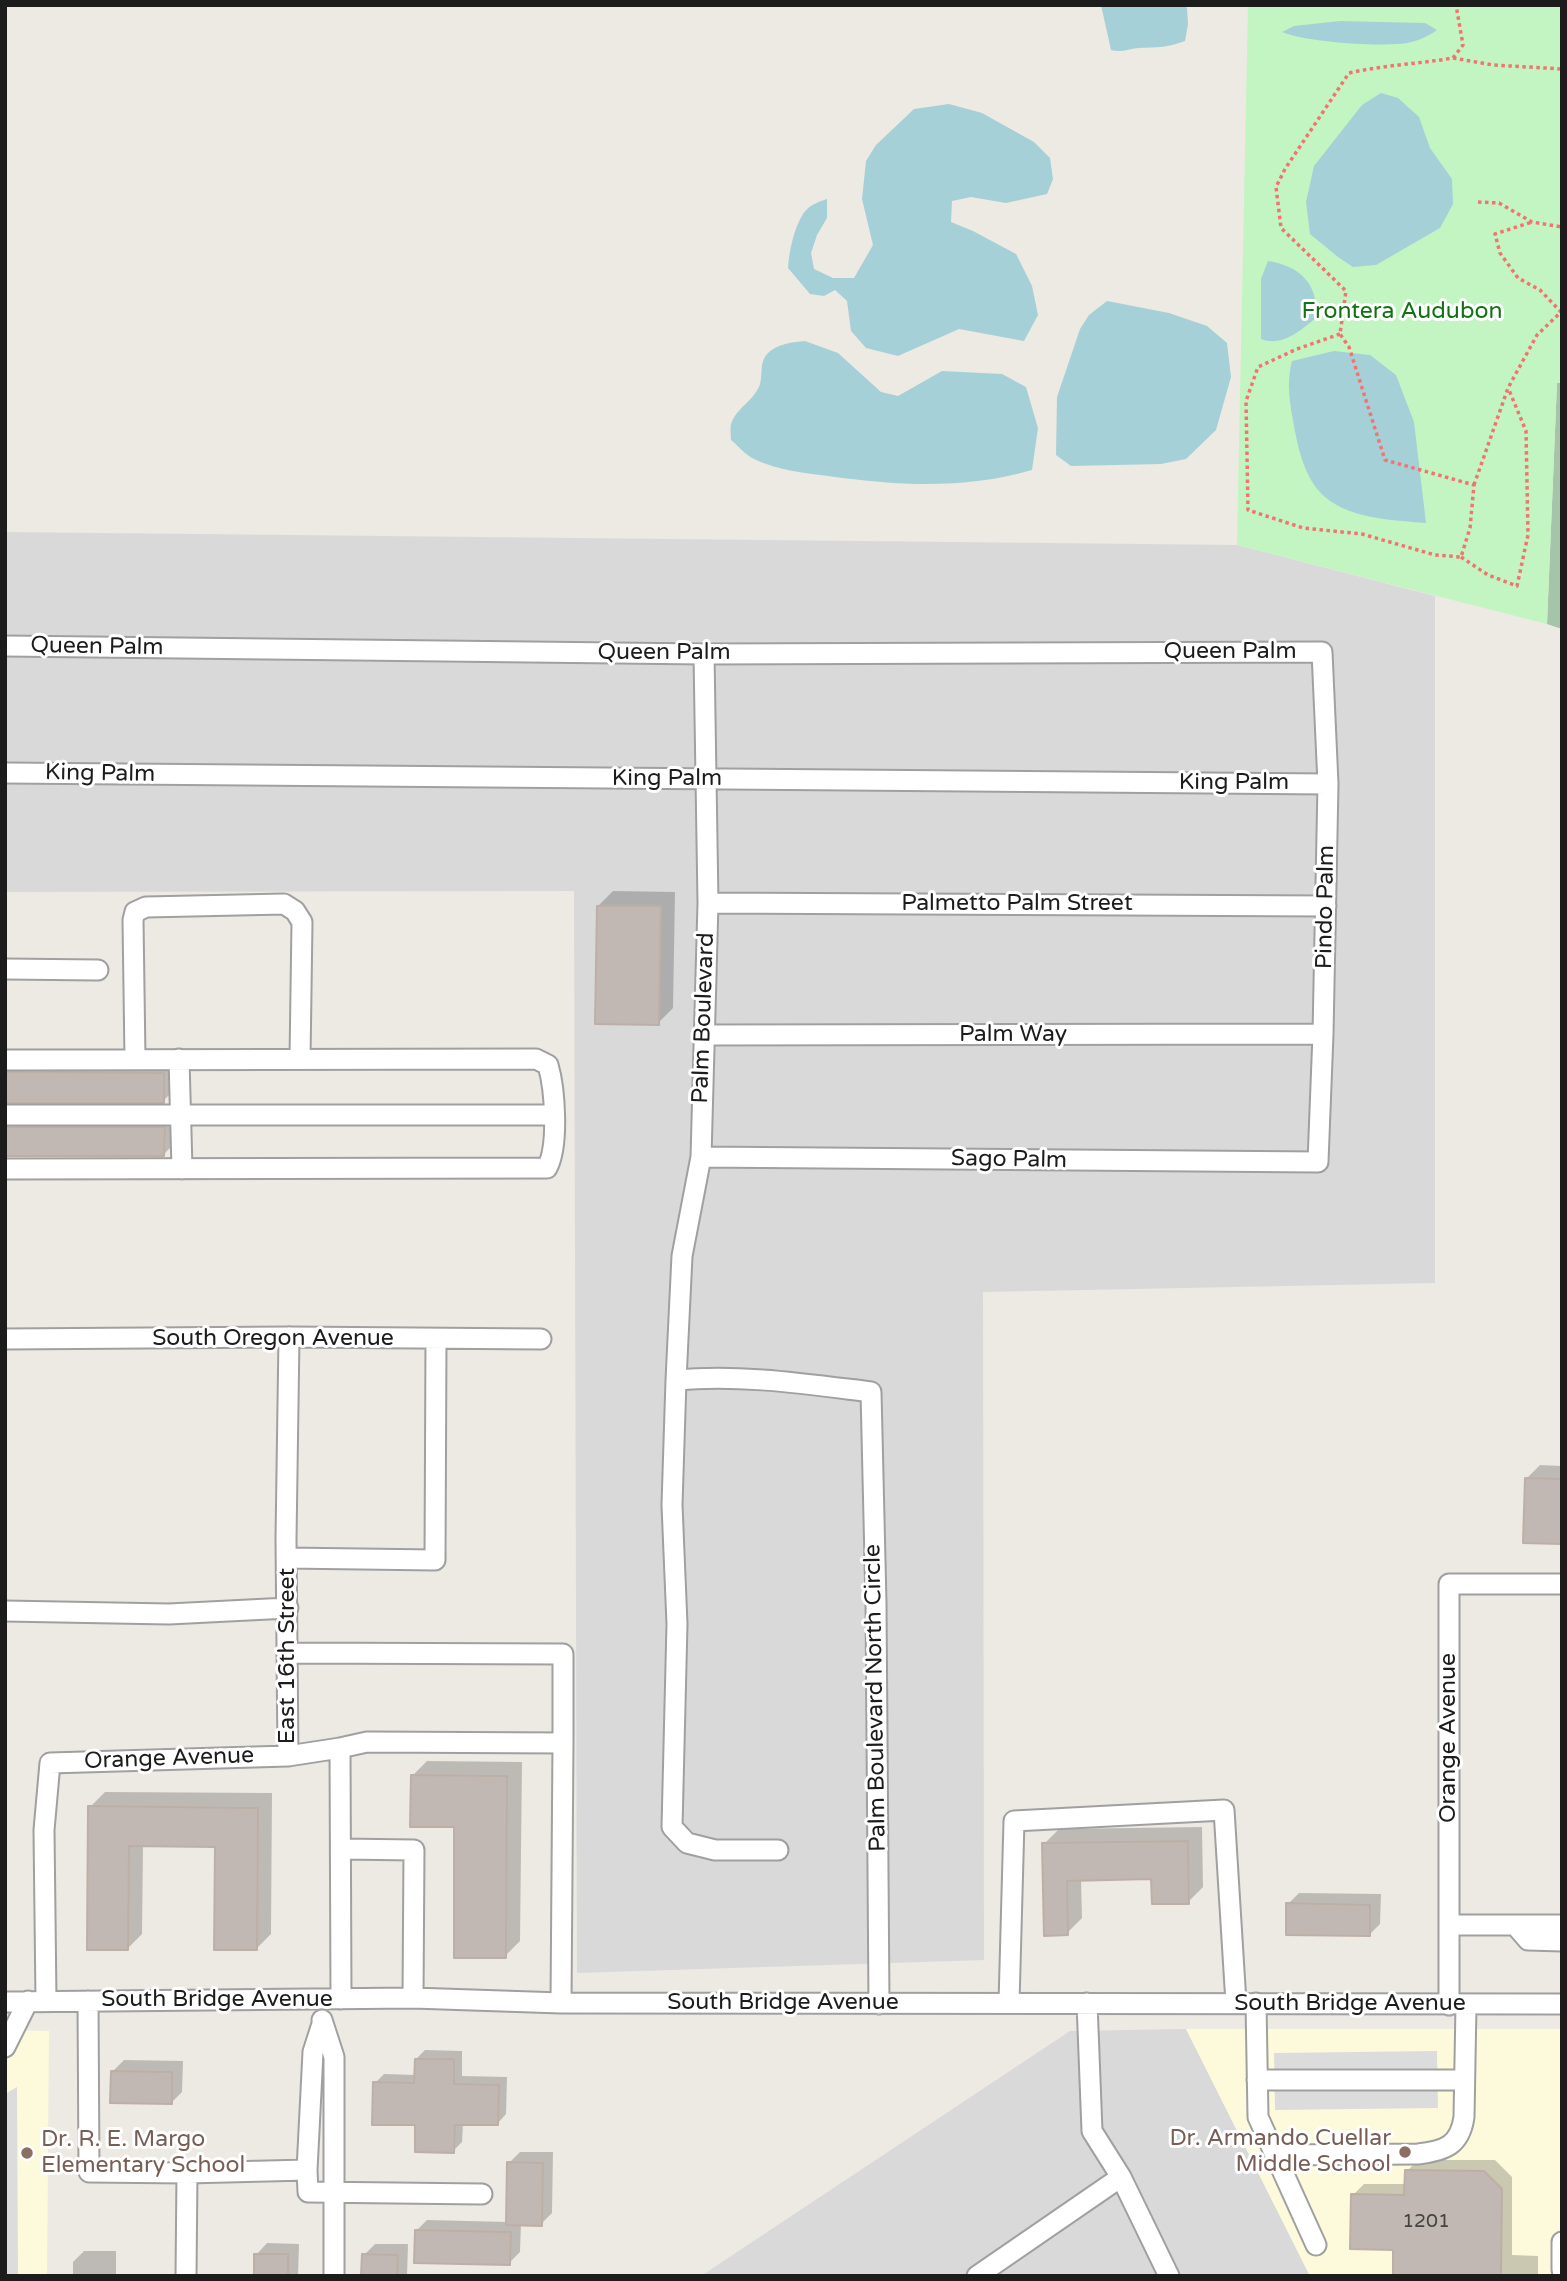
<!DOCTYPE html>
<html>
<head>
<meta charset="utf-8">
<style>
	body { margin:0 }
	#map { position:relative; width:1567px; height:2281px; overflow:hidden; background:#ede9e3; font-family:"Varela Round",sans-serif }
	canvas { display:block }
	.frame { position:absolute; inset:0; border:7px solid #1c1c1c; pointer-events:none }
</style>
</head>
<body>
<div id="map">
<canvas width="1567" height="2281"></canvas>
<div class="frame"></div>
</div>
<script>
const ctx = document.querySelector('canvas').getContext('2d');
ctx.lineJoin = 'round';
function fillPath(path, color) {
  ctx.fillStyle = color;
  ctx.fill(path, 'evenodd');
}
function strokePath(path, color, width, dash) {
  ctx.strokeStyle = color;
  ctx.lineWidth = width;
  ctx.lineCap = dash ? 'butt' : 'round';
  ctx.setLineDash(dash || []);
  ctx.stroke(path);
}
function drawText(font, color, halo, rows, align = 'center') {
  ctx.font = font + ' "Varela Round",sans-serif';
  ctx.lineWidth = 6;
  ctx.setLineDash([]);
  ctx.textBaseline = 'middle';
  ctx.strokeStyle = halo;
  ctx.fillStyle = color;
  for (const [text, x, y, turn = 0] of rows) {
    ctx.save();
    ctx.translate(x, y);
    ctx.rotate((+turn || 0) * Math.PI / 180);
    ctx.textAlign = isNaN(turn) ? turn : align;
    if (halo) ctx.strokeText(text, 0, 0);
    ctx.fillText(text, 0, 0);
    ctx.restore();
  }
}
fillPath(new Path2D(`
	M5,532L1237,545L1435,596V1283L983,1292L984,1960L577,1973L574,891L5,892Z
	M1186,2029L1310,2276H701L1070,2031Z`), '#dad9d9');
fillPath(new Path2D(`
	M1186,2029H1562V2276H1310Z
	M5,2030L49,2031L47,2276H5Z`), '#fdfadc');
fillPath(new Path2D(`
	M1557,383H1562V629L1547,624Z`), '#a5c4a8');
fillPath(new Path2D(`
	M1248,5H1562V383H1557L1547,624L1237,545Z`), '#c2f5c2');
fillPath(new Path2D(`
	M1437,2051L1438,2108L1275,2110L1274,2053Z
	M17,2087L18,2276H5V2094Z`), '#dcdcdc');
fillPath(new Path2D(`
	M1101,5H1184L1187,8L1188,24L1185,41C1165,48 1160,47 1139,48C1128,49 1122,53 1111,50Z
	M1340,21L1425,23L1437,30C1426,38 1411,44 1396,44C1370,46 1306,42 1282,32L1294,26Z
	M1381,93L1398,98L1419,117L1430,148L1452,179L1453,204L1440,228L1376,265L1353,267L1338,257L1310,234L1306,202L1314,166L1362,105Z
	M949,104L982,113L1034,142L1050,158L1053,179L1047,194L1006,203L971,197L952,201L951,222L973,231L1016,254L1032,286L1038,315L1024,341L959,329L898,356L866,348L851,331L847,301L835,290L824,296L810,294L788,268C789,251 794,228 803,214C809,205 818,202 827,199V218L817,235L811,253L814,269L833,278H854L873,245L862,199L866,161L876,145L914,109Z
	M1268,261C1300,266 1319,284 1316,318C1300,331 1282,347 1261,339V279Z
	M1107,301L1169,313L1207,326L1227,343L1231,377L1216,430L1186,459L1161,464L1071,466L1056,455L1057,397L1080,329L1089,315Z
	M805,341L838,353L881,392L898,396L942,371L1002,374L1026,387L1038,428L1032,470C966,489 903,486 835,477C807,473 778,471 752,458C745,454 738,446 731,440C731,436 730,428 731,424C737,407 755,400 760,384C763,373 759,362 768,353C777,344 793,342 805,341Z
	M1334,351L1370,355L1396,375L1414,422L1426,523C1393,520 1343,519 1319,491C1304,474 1298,448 1294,426C1290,404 1286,383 1292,361Z`), '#a6d0d8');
fillPath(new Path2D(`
	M613,891L675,892L673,1008L658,1023L598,906Z
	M5,1058H178V1086L163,1101H8L13,1111L179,1113V1139L164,1154H5Z
	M1540,1465L1562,1466V1542L1526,1479Z
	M427,1761L522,1762L520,1941L505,1956L456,1825L412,1776Z
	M105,1792L272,1793L271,1934L256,1949L217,1845H143L142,1934L127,1949L90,1807Z
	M1202,1827L1203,1887L1188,1902L1153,1878L1081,1879L1082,1918L1067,1933L1044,1844L1059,1829Z
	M1299,1893L1381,1894L1380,1924L1369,1935L1288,1904Z
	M425,2050L462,2051V2076L507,2077L506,2114L497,2124L463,2123L462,2142L453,2151L417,2124L375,2083L384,2074L416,2075V2059Z
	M124,2060L183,2061L182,2092L171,2103L113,2071Z
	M520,2152H553L552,2213L541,2224L521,2223L520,2252L509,2263L416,2231L427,2220L508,2222L509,2163Z
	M1418,2160H1495L1512,2177V2255L1538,2256V2276H1394L1395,2248L1353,2195L1364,2184H1406L1407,2171Z
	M267,2243L299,2244L298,2276H256V2255Z
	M375,2244H408L407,2276H363L364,2255Z
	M84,2251H116V2276H73V2262Z`), '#0003');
const building = new Path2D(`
	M597,906H661L659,1025L595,1024Z
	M5,1072L164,1073V1103H5Z
	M5,1127H165L164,1156H5Z
	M1525,1478L1562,1479V1544L1523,1543Z
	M411,1775L507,1776L506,1958H454V1827H410Z
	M88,1806L258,1808L257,1950H214L215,1847L129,1846L128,1950H87Z
	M1188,1841L1189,1904H1152L1151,1879L1067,1881L1068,1935L1044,1936L1042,1843Z
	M1286,1903L1370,1905V1936L1286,1935Z
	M415,2059H454V2084L499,2085L498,2125H455L454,2153L415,2152V2125H372L373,2082L414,2083Z
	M111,2071L172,2072V2104L110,2103Z
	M507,2162L543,2163L542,2226L506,2225Z
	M1405,2170L1484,2171L1502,2189L1501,2276H1393V2250L1350,2249L1351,2194L1404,2195Z
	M415,2230L511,2232L510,2265L414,2263Z
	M254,2254H288V2276H254Z
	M362,2254L398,2255L397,2276H361Z`);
fillPath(building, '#c1b8b3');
strokePath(building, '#beafa6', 2);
const minor = new Path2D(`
	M5,646L704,654L1322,652L1328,784L1323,1034L1318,1162L701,1157
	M704,654L708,903L701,1157L682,1256L676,1380L672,1505L677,1624L672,1827L687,1843L715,1850H778
	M5,773L1328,784
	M708,903L1326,906
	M5,969L98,970
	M703,1035L1323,1034
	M135,1059L133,920L135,912L146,907L284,904L295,911L302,922L300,1059
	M179,1059L182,1169
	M5,1060L536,1059L548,1065C555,1089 559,1146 547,1168L5,1169
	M5,1115H553
	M289,1337L286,1539L288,1756L340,1748L341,1999
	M5,1339L289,1337L541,1339
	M676,1380C741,1374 806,1384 871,1392L876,1603L879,2004
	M287,1558L435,1560L436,1340
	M5,1611L169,1614L288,1608
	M288,1653L563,1654V1743
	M340,1748L367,1742L563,1743L561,2003
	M342,1849L414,1850L413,1998
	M1449,1925H1562
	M1515,1925L1528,1940L1562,1941
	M46,2001L44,1830L50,1763L288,1756
	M88,2001L89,2172L187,2173L186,2276
	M5,2002L413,1998L561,2003L1562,2004
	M1009,2003L1014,1821L1224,1810L1236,2003
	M1087,2003L1092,2131L1121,2177L1169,2276
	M1256,2003L1258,2117L1316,2245
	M1449,2005V1584H1562
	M322,2020L334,2057V2276
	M322,2024L313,2052L307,2170L308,2192L482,2194
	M5,2047L28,2001
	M1257,2080H1464
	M1275,2155L1418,2154C1444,2151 1460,2146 1464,2117L1466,2005
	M187,2173L307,2170
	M1562,2242V2270
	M977,2276L1121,2177`);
strokePath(minor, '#a0a0a0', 23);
strokePath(new Path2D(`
	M1453,58L1493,65L1562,69
	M1478,202L1499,203L1532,222L1562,227
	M1340,334L1297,349L1258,367L1246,401L1248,510L1303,528L1362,534L1435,555L1461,557L1470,528L1474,485L1385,460L1349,347L1340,334L1346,291L1281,228L1276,187L1285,169L1349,73C1384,65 1418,64 1453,58L1463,45L1456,5
	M1474,485L1508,388L1537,335L1561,312L1540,290L1518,278L1500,253L1495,234L1532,222
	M1461,557L1488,575L1517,586L1528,535L1526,431L1509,390`), '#f07571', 3.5, [3.5, 3.5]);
strokePath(minor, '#fff', 19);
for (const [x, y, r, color] of [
	[1405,2152,7,"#8d6e63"],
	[27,2153,7,"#8d6e63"]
]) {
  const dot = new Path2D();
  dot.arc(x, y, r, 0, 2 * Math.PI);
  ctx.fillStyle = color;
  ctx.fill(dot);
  strokePath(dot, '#fff', 2.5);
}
drawText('19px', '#454342', null, [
	["1201",1426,2222]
]);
drawText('23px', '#127213', '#fff', [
	["Frontera Audubon",1402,312]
]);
drawText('23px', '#1c1c1c', '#fff', [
	["Queen Palm",97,647,1],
	["Queen Palm",1230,652],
	["Queen Palm",664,653],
	["King Palm",100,774,1],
	["King Palm",667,779],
	["King Palm",1234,783],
	["Palmetto Palm Street",1017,904],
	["Pindo Palm",1326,907,-89],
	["Palm Boulevard",704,1018,-88],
	["Palm Way",1013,1035],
	["Sago Palm",1009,1160,1],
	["South Oregon Avenue",273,1339],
	["East 16th Street",288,1656,-90],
	["Palm Boulevard North Circle",876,1698,-91],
	["Orange Avenue",1449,1738,-90],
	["Orange Avenue",169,1759,-2],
	["South Bridge Avenue",217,2000],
	["South Bridge Avenue",783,2003],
	["South Bridge Avenue",1350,2004]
]);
drawText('23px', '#785e54', '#fff', [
	["Dr. Armando Cuellar",1391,2139],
	["Middle School",1391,2165],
	["Dr. R. E. Margo",41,2140,"left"],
	["Elementary School",41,2166,"left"]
], 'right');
</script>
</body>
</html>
